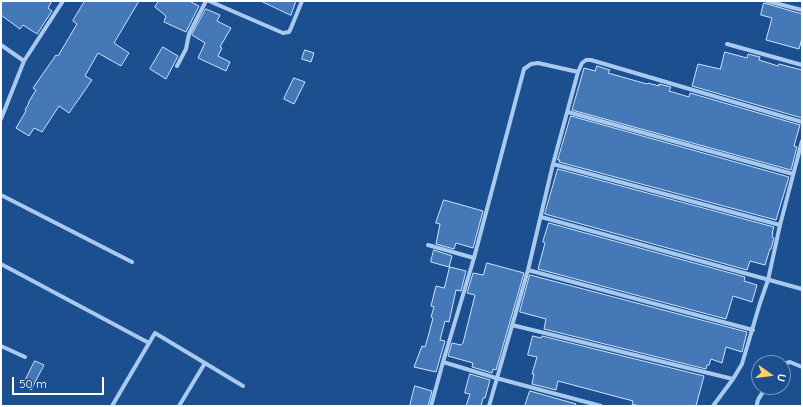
<!DOCTYPE html>
<html>
<head>
<meta charset="utf-8">
<style>
	body { margin:0 }
	#map { position:relative; width:803px; height:407px; overflow:hidden; background:#1b4f8f; font-family:Quicksand,sans-serif }
	canvas { display:block }
	.frame { position:absolute; inset:0; border:2px solid #fff; pointer-events:none }
	.north { position:absolute; left:751px; top:355px; width:40px; height:40px; box-sizing:border-box; background:#1b4f8f; border:1px solid #7695bc; border-radius:50%; rotate:104deg; font-size:11px; font-weight:700; line-height:16px; text-align:center; color:#fff }
	.north::after { content:''; display:block; margin:auto; width:14px; height:18px; background:#ffd166; clip-path:polygon(50% 0,100% 100%,50% 72%,0 100%) }
	.scale { position:absolute; left:12px; top:377px; width:92px; height:18px; box-sizing:border-box; border:2px solid #fff; border-top:0; padding-left:5px; font-size:12px; line-height:14px; white-space:nowrap; color:#fff; -webkit-text-stroke:3px #1b4f8f; paint-order:stroke }
</style>
</head>
<body>
<div id="map">
<canvas width="803" height="407"></canvas>
<div class="frame"></div>
<div class="north">U</div>
<div class="scale">50 m</div>
</div>
<script>
const ctx = document.querySelector('canvas').getContext('2d');
ctx.lineJoin = 'round';
function fillPath(path, color) {
  ctx.fillStyle = color;
  ctx.fill(path, 'evenodd');
}
function strokePath(path, color, width, dash) {
  ctx.strokeStyle = color;
  ctx.lineWidth = width;
  ctx.lineCap = dash ? 'butt' : 'round';
  ctx.setLineDash(dash || []);
  ctx.stroke(path);
}
const building = new Path2D(`
	M1,1H52L48,8L52,11L37,34L23,25L20,29L1,15Z
	M85,1H139L114,43L129,53L121,66L98,53L85,76L92,80L69,113L59,106L42,132L34,128L29,136L16,128L26,111L25,110L29,103H28L36,90L33,88L56,55L58,56L77,24L73,21Z
	M159,1H189L199,6L186,32L164,22L166,16L155,7Z
	M261,1H296L291,15Z
	M764,3L802,14V38L799,49L766,40L772,18L761,15Z
	M206,9L220,15L217,21L231,28L220,47L222,48L218,56L230,62L226,71L198,58L205,43L192,35Z
	M163,47L178,56L166,79L150,69Z
	M305,50L314,53L311,62L302,59Z
	M725,52L747,58L748,54L760,57L759,60L778,66L779,64L802,70V118L692,86L698,64L720,69Z
	M597,66L610,70L608,73L647,84L648,83L659,86V84L671,87L669,91L689,97L690,93L800,125L794,146L797,147L791,170L572,110L584,68L595,71Z
	M294,78L305,82L294,104L284,99Z
	M571,116L789,177L776,220L559,162L560,160H558Z
	M558,169L774,227L772,233H773L772,237L774,238L771,249H770L765,265L750,261L747,270L545,214Z
	M444,200L483,211L473,248L456,243L454,249L436,244L440,224L436,223Z
	M549,223L745,277L744,281L757,285L752,302L733,296L726,319L538,269L545,243L543,242Z
	M434,250L452,256L449,267L431,262Z
	M487,263L524,273L496,370L493,369L492,373L472,367L473,363L448,356L452,343L461,345L463,343L475,295L467,293L473,273L483,275Z
	M450,267L466,271L461,291L456,290L449,322L445,321L440,340L445,341L436,372L414,367L422,346L425,347L428,337L433,318L431,317L434,307L431,306L436,286L444,288Z
	M530,275L747,332L742,352L726,347L722,363L711,359L709,365H707L706,369L544,329L546,319L520,312Z
	M533,336L541,338L542,336L704,376L696,406H639L632,404L633,401L558,381L556,390L532,384L534,374H532L537,357L528,355Z
	M35,361L44,365L31,390L23,385Z
	M470,374L490,380L485,398H483L481,406H466L470,394L465,393Z
	M415,386L432,391L428,406H410Z
	M530,391L576,404L575,406H525Z`);
fillPath(building, '#4478b7');
strokePath(building, '#cfe3fa', 1);
strokePath(new Path2D(`
	M209,1L283,33L289,32L291,28L302,1
	M767,1L802,10
	M727,44L802,65
	M1,45L24,61
	M177,66L186,49L189,34L206,1
	M578,72L582,63L586,60H591L802,122
	M568,112L793,174
	M1,119L24,61L63,1
	M553,164L780,225
	M1,195L132,262
	M541,217L802,289
	M428,245L474,258
	M1,264L149,343
	M528,270L753,330
	M512,325L733,379
	M1,346L25,357
	M443,362L496,378L601,406
	M783,364L790,362L802,367
	M112,406L155,333L243,386
	M179,406L205,363
	M431,406L443,362L474,258L524,69L531,64L538,63L578,72L553,164L528,270L489,406
	M713,406L733,379L742,364L760,303L768,280L780,225L802,141
	M757,406C756,399 763,393 767,387`), '#a9c9ee', 4);
</script>
</body>
</html>
